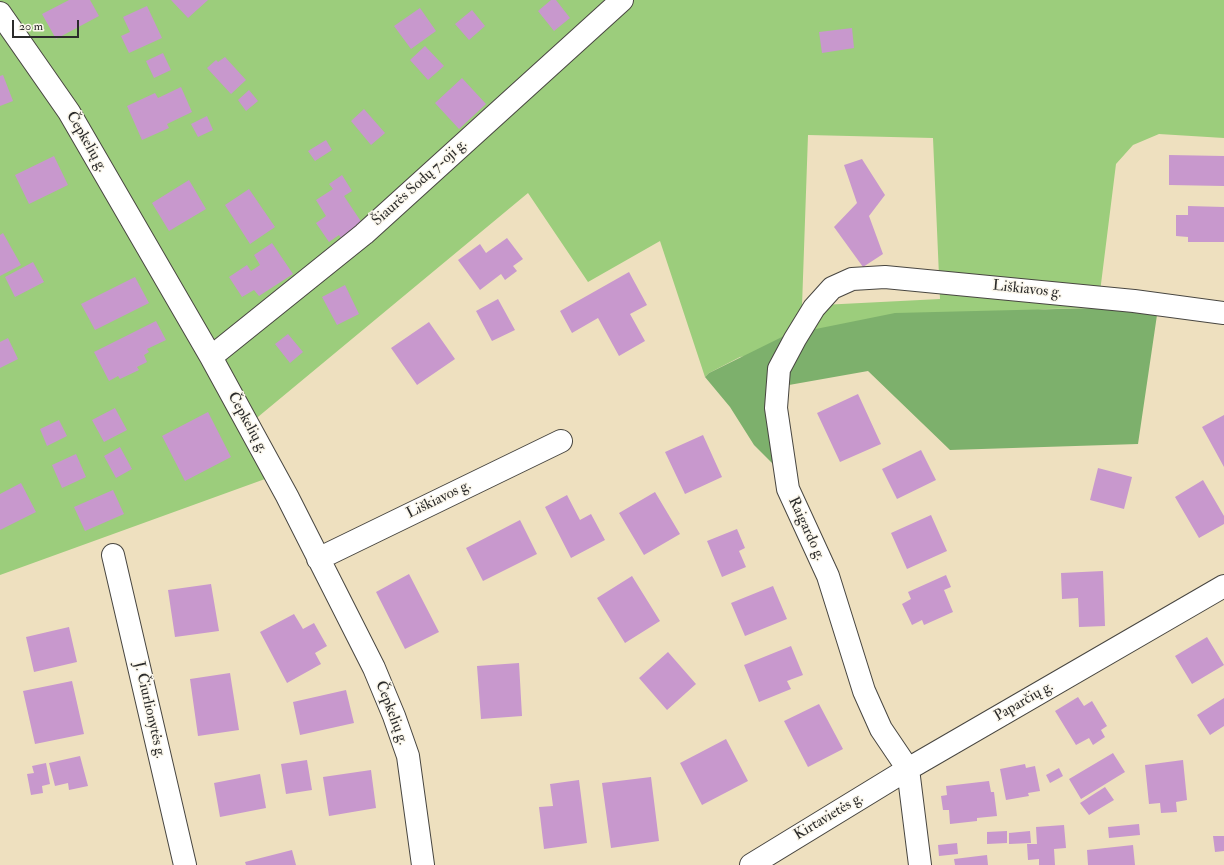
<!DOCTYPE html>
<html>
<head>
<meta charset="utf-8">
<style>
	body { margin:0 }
	#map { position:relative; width:1224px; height:865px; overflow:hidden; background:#eee0bf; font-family:"IM FELL Double Pica",serif }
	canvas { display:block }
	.scale { position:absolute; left:12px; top:20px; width:67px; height:18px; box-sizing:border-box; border:2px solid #2b2b2b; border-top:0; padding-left:5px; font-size:12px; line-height:14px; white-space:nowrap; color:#2b2b2b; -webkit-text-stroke:3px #fbf7ec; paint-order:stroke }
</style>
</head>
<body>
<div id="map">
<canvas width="1224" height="865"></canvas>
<div class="scale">20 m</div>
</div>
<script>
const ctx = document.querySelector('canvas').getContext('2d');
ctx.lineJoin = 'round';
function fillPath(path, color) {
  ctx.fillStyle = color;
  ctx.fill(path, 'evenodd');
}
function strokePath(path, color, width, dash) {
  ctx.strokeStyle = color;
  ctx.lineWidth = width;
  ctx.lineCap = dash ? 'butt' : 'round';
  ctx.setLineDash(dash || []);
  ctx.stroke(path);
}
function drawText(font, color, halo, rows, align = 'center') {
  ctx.font = font + ' "IM FELL Double Pica",serif';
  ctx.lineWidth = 3;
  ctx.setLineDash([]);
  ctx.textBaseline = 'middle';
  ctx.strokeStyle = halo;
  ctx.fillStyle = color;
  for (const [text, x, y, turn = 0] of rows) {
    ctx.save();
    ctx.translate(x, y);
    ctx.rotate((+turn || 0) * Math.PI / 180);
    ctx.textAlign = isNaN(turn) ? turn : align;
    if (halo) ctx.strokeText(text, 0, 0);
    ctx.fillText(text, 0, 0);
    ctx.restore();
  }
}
fillPath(new Path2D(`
	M0,0H1224V138L1159,134L1133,145L1116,164L1098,308L1045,309L740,357L709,373L705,377L660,241L588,282L528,193L241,431L265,479L0,575ZM808,135L933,138L940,299L802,306Z`), '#9ccd7c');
fillPath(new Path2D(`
	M1098,308L1157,315L1138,444L950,450L868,371L772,388L776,467L754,445L730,407L705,377L709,373L786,335L895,313Z`), '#7db06c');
fillPath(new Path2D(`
	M69,0H90L99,16L56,39L42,14Z
	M171,0H208L188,18Z
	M551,0H556L570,18L554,31L538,11Z
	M147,6L162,38L129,53L121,36L130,32L123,17Z
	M420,8L436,31L411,49L394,26Z
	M472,10L485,26L469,40L455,24Z
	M852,28L854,48L822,53L819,32Z
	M425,46L444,66L428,80L410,60Z
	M163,53L171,70L154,78L146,61Z
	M225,57L246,80L231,94L207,68L216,60L218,62Z
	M3,75L13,101L0,106V76Z
	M462,78L486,104L459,129L435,103Z
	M181,87L192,112L167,124L169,128L142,140L127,106L155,93L158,98Z
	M249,90L258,101L246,111L238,100Z
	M364,109L385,133L371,145L351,121Z
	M207,116L213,130L198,137L191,124Z
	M326,140L332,150L315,161L308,151Z
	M1169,155L1224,156V186L1169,185Z
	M54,156L68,185L29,204L15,175Z
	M862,159L885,195L869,216L883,254L863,267L834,227L857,203L844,165Z
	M342,175L352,191L344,196L362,223L341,238L339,235L329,242L316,223L326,216L316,200L333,189L329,184Z
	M189,180L206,209L169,231L152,203Z
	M249,189L275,227L250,244L225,205Z
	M1188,206L1224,207V242H1188V237L1176,236V215H1188Z
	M3,233L21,265L0,276V235Z
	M507,238L523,259L513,266L517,271L505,280L501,274L480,290L458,260L480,244L486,253Z
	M272,243L293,274L259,296L254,290L242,297L229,277L247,265L251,271L260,265L254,255Z
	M33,262L44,282L15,297L5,277Z
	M629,272L647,305L630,314L645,341L619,356L598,318L572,333L560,311Z
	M135,277L149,303L95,330L81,304Z
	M345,285L359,314L337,325L322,297Z
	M498,299L515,330L492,341L476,311Z
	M156,321L166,340L147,349L149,352L144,355L147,362L137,367L139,370L120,379L118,376L109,381L94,352Z
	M429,322L455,359L417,385L391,348Z
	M288,334L303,352L290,363L275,344Z
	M8,338L18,359L0,368V342Z
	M858,394L881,444L840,462L817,413Z
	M115,408L127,430L104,442L92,420Z
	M208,412L231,457L185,481L162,436Z
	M1224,415V467L1202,427Z
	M59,420L67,436L47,446L40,429Z
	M703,435L722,477L685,494L665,452Z
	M120,447L132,469L116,478L104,456Z
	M921,450L936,480L897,499L882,469Z
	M76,454L86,477L62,488L52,465Z
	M1098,468L1132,477L1124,509L1090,500Z
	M1203,480L1224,516V524L1199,538L1175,497Z
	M21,483L36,512L0,530V494Z
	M113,490L124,514L85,531L74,507Z
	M655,492L680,534L644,555L619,513Z
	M567,495L580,520L591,514L605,540L571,558L545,507Z
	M931,515L947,551L907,569L891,533Z
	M520,520L537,554L483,581L466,548Z
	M737,529L745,548L739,551L746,567L722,577L707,541Z
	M1103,571L1105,626L1079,627L1078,598L1062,599L1061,573Z
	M409,574L439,632L405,649L376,592Z
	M946,575L951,587L944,590L953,612L924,625L922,620L912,625L902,604L911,599L908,592Z
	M632,576L660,621L625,643L597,598Z
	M211,584L219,631L175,637L168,590Z
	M773,586L787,619L745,636L731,603Z
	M294,614L303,629L314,623L327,646L315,653L321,664L287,683L260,632Z
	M69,627L77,662L34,672L26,637Z
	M1207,637L1224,665L1192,684L1175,656Z
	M791,646L803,675L787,681L791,689L759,702L744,665Z
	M668,652L696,684L667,710L639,678Z
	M519,663L522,716L481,719L477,666Z
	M230,673L239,730L198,736L190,679Z
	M72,681L84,734L35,744L23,691Z
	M346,690L354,723L300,735L293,702Z
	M1078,697L1084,706L1092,701L1107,726L1101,730L1105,737L1093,745L1089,738L1076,745L1055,711Z
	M1224,698V726L1210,735L1197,715Z
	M819,704L843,749L808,767L784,721Z
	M726,739L748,781L702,805L680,763Z
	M1113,753L1125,772L1081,799L1069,779Z
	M80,756L88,786L69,790L68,783L55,786L49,763Z
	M307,760L312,790L286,794L281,764Z
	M1183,760L1187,800L1176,802L1177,812L1161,813L1160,803L1149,804L1145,765Z
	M46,763L50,784L42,786L43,793L31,795L27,774L34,773L32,766Z
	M1025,764L1026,768L1035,766L1040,791L1028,793L1029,796L1006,800L1000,769Z
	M1059,768L1063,776L1050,783L1046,775Z
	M371,770L376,808L329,816L323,777Z
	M260,774L266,808L220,817L214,783Z
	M651,777L659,841L611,848L602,783Z
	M579,780L587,843L544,849L539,807L553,806L550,784Z
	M989,781L991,792H994L997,816L977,818V821L950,824L949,810H943L941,796L947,795L946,786Z
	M1105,787L1114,800L1089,815L1080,803Z
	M1139,824L1140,835L1109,838L1108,827Z
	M1064,825L1066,848L1054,849L1055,865H1039V859L1028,860L1027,844H1037L1036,827Z
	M1007,831V843L987,844V832Z
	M1030,831L1031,843L1009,844V833Z
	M1213,836H1224V851L1215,852Z
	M957,843L958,854L939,856L938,845Z
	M1133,845L1135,865H1088L1087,850Z
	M292,850L296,865H246L245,862Z
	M987,855L988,865H955L954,859Z`), '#c898cd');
const minor = new Path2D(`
	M0,13L69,112L211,357L287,496L374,668L394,716L408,756L423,865
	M211,357L364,234L622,0
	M113,555L185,865
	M318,559L561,441
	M751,865L908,769L1224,586
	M920,865L908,769L881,729L864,691L828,576L788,489L776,408L779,369L795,339L814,308L832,288L852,279L885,277L1134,301L1224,313`);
strokePath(minor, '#484641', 24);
strokePath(minor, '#fff', 22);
drawText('15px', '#2b2b2b', '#fbf7ec', [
	["Čepkelių g.",86,142,60],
	["Šiaurės Sodų 7-oji g.",420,183,-42],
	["Liškiavos g.",1027,290,6],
	["Čepkelių g.",247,423,61],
	["Liškiavos g.",439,500,-26],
	["Raigardo g.",806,529,65],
	["Paparčių g.",1024,702,-30],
	["J. Čiurlionytės g.",149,710,77],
	["Čepkelių g.",391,713,69],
	["Kirtavietės g.",829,817,-31]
]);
</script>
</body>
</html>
